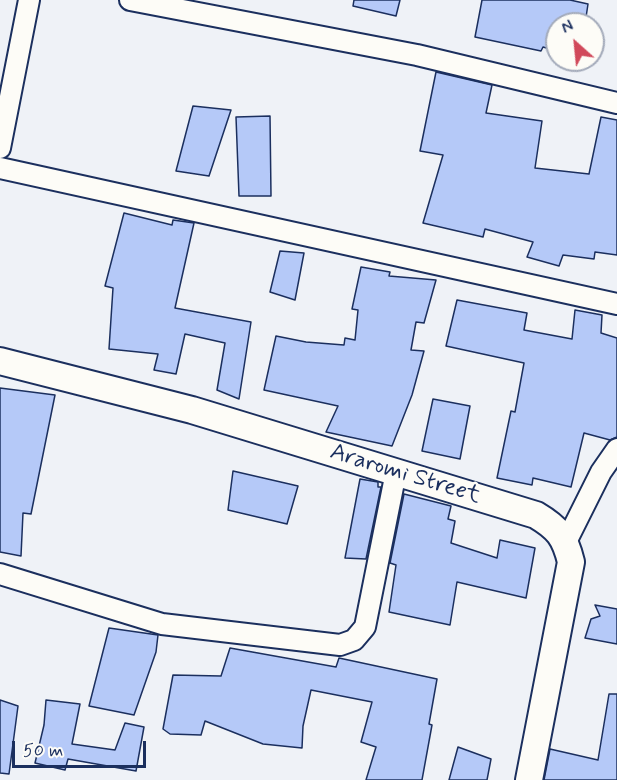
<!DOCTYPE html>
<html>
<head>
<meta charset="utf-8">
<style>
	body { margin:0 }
	#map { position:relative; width:617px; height:780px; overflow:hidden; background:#eff2f7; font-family:Mynerve,sans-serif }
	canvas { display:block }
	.north { position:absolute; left:545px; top:12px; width:60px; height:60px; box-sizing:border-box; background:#fdfcf7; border:2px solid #a3aaba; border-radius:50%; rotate:333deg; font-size:16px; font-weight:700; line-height:24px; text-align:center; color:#1b2f5e }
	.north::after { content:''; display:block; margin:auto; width:21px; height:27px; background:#d1495b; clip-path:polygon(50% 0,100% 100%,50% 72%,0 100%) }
	.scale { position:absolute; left:12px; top:741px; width:134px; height:27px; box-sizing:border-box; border:3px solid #1b2f5e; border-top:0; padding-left:8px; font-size:18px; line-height:21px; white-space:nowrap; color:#1b2f5e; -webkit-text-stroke:4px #fdfcf7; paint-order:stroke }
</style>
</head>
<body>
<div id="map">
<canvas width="617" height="780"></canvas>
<div class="north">N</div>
<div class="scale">50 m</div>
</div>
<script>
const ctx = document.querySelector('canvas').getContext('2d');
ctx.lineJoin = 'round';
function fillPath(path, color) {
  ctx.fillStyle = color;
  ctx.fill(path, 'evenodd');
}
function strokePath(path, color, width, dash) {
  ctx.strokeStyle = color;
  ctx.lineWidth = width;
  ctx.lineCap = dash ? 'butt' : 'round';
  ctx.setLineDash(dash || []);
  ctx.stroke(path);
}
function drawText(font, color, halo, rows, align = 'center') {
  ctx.font = font + ' Mynerve,sans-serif';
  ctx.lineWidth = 5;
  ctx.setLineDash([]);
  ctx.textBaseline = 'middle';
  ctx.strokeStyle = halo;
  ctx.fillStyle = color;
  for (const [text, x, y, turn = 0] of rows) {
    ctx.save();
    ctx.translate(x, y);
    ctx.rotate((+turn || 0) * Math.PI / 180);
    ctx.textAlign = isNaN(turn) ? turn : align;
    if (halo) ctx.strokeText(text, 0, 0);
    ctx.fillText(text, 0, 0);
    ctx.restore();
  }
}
const building = new Path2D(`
	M354,0H400L396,16L353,6Z
	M482,0H570L588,4L585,24H557V51L543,47L541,51L475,37Z
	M436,72L492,85L486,113L542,121L535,168L589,174L601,117L617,120V255L595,252L594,259L563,255L559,266L527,257L533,242L485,229L483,237L423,223L443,155L420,151Z
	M193,106L231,110L209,176L176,171Z
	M270,116L271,196H239L236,117Z
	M124,213L172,225L173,220L194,223L175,308L251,322L239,399L217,390L225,343L185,334L176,374L154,370L158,354L109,349L113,288L105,286Z
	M280,251L304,253L295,300L270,292Z
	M361,267L390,272L389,276L436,280L424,323L416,322L411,350L424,351L412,395L392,446L326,432L338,406L264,390L276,336L306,342L344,345L345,338L355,340L358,310L352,309Z
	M457,300L527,313L524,330L572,339L575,310L602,315L601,333L617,338V437L610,440L584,433L571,487L533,478L532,485L497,478L511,411L515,412L524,363L446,346Z
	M0,388L55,395L31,514L23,513L21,556L0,552Z
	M433,399L470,406L460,459L422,451Z
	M233,471L298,486L287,524L228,510Z
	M360,479L378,482V487H381L366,559L345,558Z
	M404,494L451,506L448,519L455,521L451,543L497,558L500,540L535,548L526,598L457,582L450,625L389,612L396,565L390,563Z
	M595,605L617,609V644L585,638L591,619L600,616Z
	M109,628L158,635L156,652L134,715L89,706Z
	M230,648L336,667L339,658L437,679L429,724L432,725L422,780H366L376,747L361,742L372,702L311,690L303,726L302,748L263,744L205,721L201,735L170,734L163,729L173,675L221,676Z
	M609,694H617V780H544L550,749L598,760Z
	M0,700L18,706L9,774L0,773Z
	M46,700L80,704L72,744L115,750L125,723L144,727L136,771L68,759L65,770L35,763L44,725Z
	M458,747L491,759L487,780H449Z`);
fillPath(building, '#b5c9f8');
strokePath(building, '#1b2f5e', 1.5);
const minor = new Path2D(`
	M130,0L417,55L617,103
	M0,148L29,0
	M0,168L617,304
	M566,542L601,472L617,449
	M0,574L162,624L340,645L354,640L365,627L396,472`);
const tertiary = new Path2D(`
	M0,361L192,410L536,515C558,528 565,537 571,562L529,780`);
strokePath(minor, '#1b2f5e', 24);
strokePath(tertiary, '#1b2f5e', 30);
strokePath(minor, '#fdfcf7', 20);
strokePath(tertiary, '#fdfcf7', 26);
drawText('24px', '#1b2f5e', '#fdfcf7', [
	["Araromi Street",405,475,17]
]);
</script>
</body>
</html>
